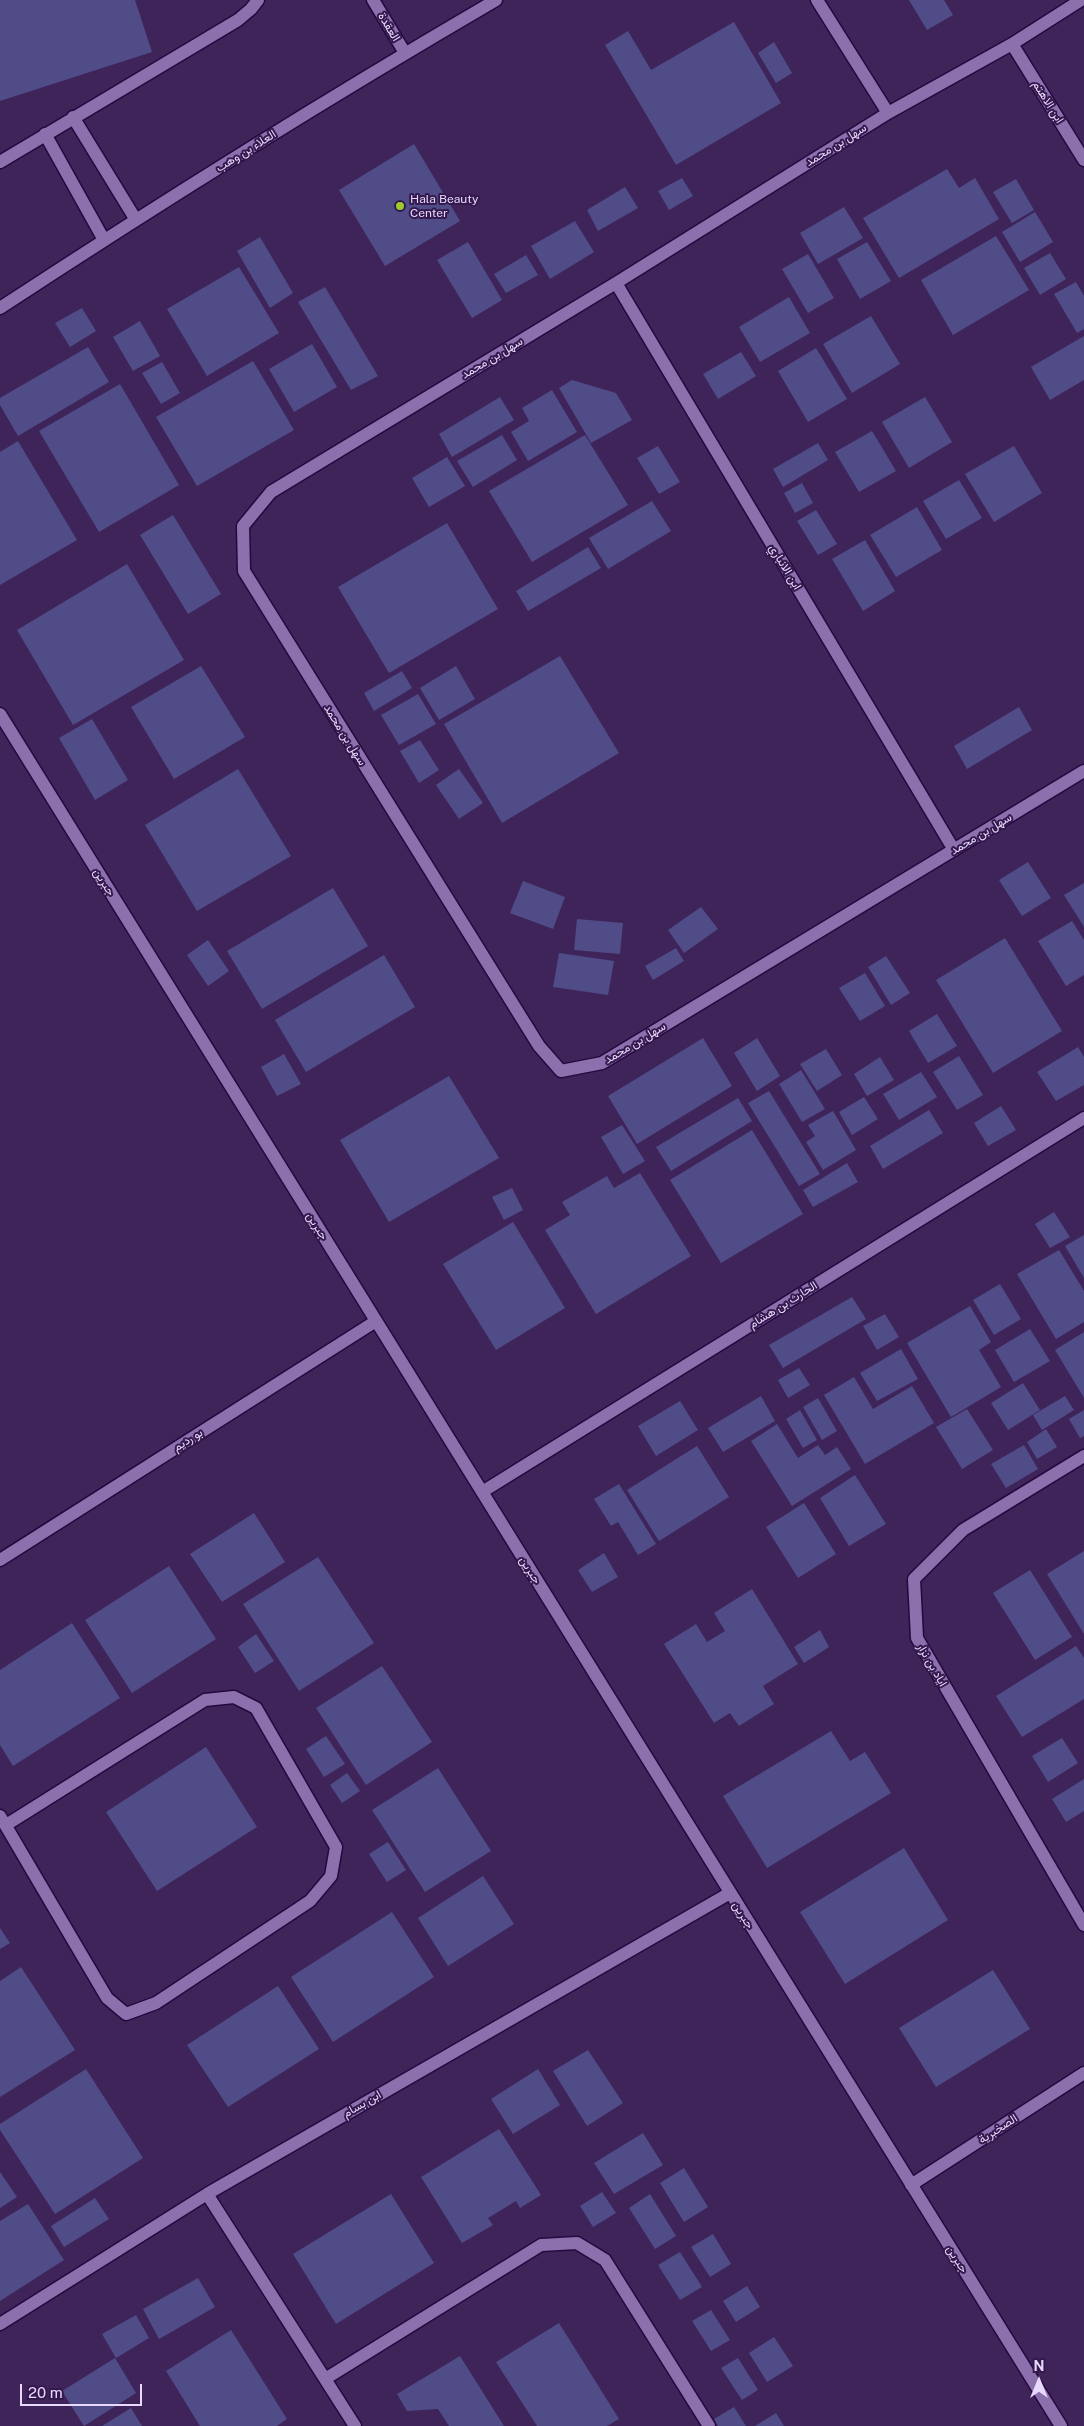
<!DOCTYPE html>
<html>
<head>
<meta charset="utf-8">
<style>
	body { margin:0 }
	#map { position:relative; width:1084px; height:2426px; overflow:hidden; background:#3f245a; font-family:"Public Sans",sans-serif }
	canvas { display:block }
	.north { position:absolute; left:1014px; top:2356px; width:50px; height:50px; -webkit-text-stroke:4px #34194f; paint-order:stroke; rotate:0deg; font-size:14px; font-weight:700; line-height:20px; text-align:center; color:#e7d9fb }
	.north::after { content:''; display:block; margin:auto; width:18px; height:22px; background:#e7d9fb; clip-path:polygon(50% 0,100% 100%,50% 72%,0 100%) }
	.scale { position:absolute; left:20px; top:2384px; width:122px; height:22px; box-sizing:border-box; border:2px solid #e7d9fb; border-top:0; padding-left:6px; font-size:15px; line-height:18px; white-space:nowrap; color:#e7d9fb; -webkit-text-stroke:4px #34194f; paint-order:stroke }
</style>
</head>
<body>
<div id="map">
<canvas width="1084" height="2426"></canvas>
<div class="north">N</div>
<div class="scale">20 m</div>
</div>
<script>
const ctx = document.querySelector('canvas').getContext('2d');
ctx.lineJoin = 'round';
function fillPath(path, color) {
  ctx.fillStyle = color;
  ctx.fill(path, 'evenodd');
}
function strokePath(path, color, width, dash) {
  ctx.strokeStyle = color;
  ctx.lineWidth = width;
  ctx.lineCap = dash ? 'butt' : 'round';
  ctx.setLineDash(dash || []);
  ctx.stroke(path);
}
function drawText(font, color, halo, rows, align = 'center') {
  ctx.font = font + ' "Public Sans",Vazirmatn,sans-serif';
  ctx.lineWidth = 4;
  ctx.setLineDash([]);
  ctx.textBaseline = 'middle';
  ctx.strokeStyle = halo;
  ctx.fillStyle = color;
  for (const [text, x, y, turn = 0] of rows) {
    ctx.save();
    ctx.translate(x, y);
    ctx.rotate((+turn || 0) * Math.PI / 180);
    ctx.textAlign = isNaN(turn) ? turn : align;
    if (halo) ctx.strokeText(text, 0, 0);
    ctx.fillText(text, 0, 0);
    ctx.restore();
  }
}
fillPath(new Path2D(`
	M0,0H135L152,52L0,101Z
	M909,0H944L953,15L927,30Z
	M734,22L781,103L676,165L605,45L628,31L651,70Z
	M774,42L792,73L776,83L758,53Z
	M414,144L460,221L385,266L339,190Z
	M947,169L959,188L975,178L999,219L899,278L863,218Z
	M682,178L693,196L669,210L658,191Z
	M1016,179L1034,210L1012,223L993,192Z
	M625,187L638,208L598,231L587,210Z
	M844,207L863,238L818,264L800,233Z
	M1035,212L1053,242L1020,262L1002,232Z
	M575,221L594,252L550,279L531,246Z
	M996,236L1029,290L953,335L921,280Z
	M260,237L293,293L270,308L237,251Z
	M468,242L502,300L472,318L437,260Z
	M867,242L891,281L860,299L837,259Z
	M1050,253L1066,279L1040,295L1024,268Z
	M808,254L834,298L808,313L782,269Z
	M526,255L538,275L506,293L494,274Z
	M239,267L279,333L207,376L167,309Z
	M1076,282L1084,296V329L1077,333L1054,294Z
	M325,287L378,376L351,390L298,302Z
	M789,297L810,333L760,362L739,327Z
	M82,308L96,331L70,347L55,323Z
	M871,316L900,364L852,393L823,344Z
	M140,321L160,356L133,371L113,337Z
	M1084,336V380L1050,400L1031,367Z
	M312,344L337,387L294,412L269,369Z
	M88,347L109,382L18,436L0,405V398Z
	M816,348L847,399L808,422L778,371Z
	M741,352L756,376L718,399L703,374Z
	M253,361L294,430L197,486L156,417Z
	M162,362L180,393L161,404L142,373Z
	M572,380L616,393L632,420L591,443L559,388Z
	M120,384L179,485L99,532L39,431Z
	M552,390L577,432L528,461L511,432L529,421L522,408Z
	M500,397L514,420L452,457L439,434Z
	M925,397L952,442L909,468L882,422Z
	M872,431L896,471L859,492L835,452Z
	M502,435L517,460L473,487L457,461Z
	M585,435L628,505L532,562L489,491Z
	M18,441L77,540L0,585V452Z
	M818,443L828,460L783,487L773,469Z
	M658,446L680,482L659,494L637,458Z
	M1014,446L1042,493L994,522L965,474Z
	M447,457L465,486L429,507L412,478Z
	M959,480L982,518L946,539L923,501Z
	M802,483L813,503L795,513L784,493Z
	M652,501L671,531L608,569L589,538Z
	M917,507L942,550L896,577L870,535Z
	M816,510L837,544L818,555L797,521Z
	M173,515L221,594L188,614L140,535Z
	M447,523L498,609L389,673L338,587Z
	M865,540L895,591L863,611L832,559Z
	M588,547L601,568L528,611L516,591Z
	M127,564L184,660L73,725L17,630Z
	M560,656L619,753L502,823L444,724Z
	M201,666L245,737L174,779L131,707Z
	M456,666L475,699L439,720L420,688Z
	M402,671L412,688L374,711L364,693Z
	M418,694L436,724L399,745L381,715Z
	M1019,707L1032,730L967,769L954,746Z
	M92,719L128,780L95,800L59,738Z
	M420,740L439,770L419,783L400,751Z
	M238,769L291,856L197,911L145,825Z
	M459,769L483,803L459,819L436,785Z
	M1028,862L1051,898L1022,916L999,880Z
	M523,881L565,897L553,929L510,913Z
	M1084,883V927L1064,895Z
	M333,888L368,946L262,1009L227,951Z
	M701,907L718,929L684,953L668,930Z
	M577,919L623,923L620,954L574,950Z
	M1072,921L1084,940V975L1066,986L1038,941Z
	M1005,938L1062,1031L993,1073L936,980Z
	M208,940L229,971L208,986L187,955Z
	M676,948L684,961L653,980L645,966Z
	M559,953L614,961L608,995L553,987Z
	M384,955L415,1007L306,1072L275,1020Z
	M886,956L910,993L891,1005L868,967Z
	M865,973L885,1006L860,1021L839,988Z
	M937,1014L957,1046L928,1063L909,1031Z
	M703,1038L732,1086L637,1144L608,1096Z
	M757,1038L780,1076L757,1091L734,1053Z
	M1078,1047L1084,1057V1085L1056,1101L1037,1072Z
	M826,1049L842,1075L817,1091L800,1064Z
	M284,1054L301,1084L277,1096L261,1067Z
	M959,1056L983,1095L957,1110L933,1072Z
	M880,1057L894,1080L867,1096L854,1074Z
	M801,1070L825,1109L802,1122L779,1084Z
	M921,1072L937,1097L899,1120L883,1094Z
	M449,1076L499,1158L389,1222L340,1140Z
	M769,1091L820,1174L799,1186L748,1103Z
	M864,1097L878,1119L852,1135L839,1112Z
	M738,1098L752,1121L671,1171L656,1147Z
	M1001,1106L1016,1130L988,1146L974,1123Z
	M929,1110L943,1133L883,1169L870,1146Z
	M833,1111L856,1150L823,1170L806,1142L815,1136L808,1125Z
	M622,1125L645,1161L623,1174L601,1137Z
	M752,1130L803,1214L721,1263L670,1180Z
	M847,1163L858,1182L813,1207L803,1190Z
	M640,1173L691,1256L596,1314L545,1230L570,1215L562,1202L607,1176L614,1188Z
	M512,1188L523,1210L504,1220L492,1197Z
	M1054,1212L1070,1237L1050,1248L1035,1224Z
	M513,1222L565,1308L496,1350L443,1264Z
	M1084,1235V1278L1065,1246Z
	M1059,1250L1084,1291V1322L1056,1339L1017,1274Z
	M1000,1284L1021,1319L994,1335L973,1300Z
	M852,1297L866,1319L783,1368L769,1345Z
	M970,1306L991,1342L979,1350L1001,1387L951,1417L907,1343Z
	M885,1314L899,1337L877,1350L863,1326Z
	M1030,1329L1050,1361L1014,1382L995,1350Z
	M1084,1332V1398L1055,1350Z
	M901,1349L918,1379L877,1401L860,1373Z
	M799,1368L810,1385L788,1398L778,1380Z
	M854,1377L873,1409L912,1386L934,1423L865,1464L824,1395Z
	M1023,1383L1040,1410L1008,1430L991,1403Z
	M761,1396L775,1421L723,1452L708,1428Z
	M1065,1396L1074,1410L1042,1430L1033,1415Z
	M818,1398L837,1431L822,1440L803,1407Z
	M680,1401L698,1430L656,1456L638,1426Z
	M967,1409L993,1450L962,1469L936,1427Z
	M800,1410L817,1440L803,1448L786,1419Z
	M1084,1410V1436L1080,1438L1069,1419Z
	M777,1424L798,1458L818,1445L825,1455L837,1447L851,1469L792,1506L751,1441Z
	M1046,1429L1057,1447L1037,1459L1027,1442Z
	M1024,1445L1038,1469L1006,1488L991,1464Z
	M697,1446L729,1497L659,1541L627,1490Z
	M855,1475L886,1524L849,1546L820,1498Z
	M619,1484L656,1544L638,1555L618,1522L611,1526L594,1499Z
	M804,1503L836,1554L798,1578L766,1527Z
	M254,1513L285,1562L222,1602L190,1554Z
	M1084,1551V1634L1047,1574Z
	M604,1553L618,1577L592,1592L578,1570Z
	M318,1557L374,1643L299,1691L243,1604Z
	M169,1566L216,1639L132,1693L85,1620Z
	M1030,1570L1072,1637L1035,1660L993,1593Z
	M752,1589L798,1664L763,1686L774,1704L739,1726L730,1713L714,1723L664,1644L696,1624L707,1642L725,1631L714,1613Z
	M72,1623L120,1698L13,1766L0,1745V1670Z
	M820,1630L829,1647L804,1663L794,1647Z
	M256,1634L274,1661L255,1673L238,1647Z
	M1076,1646L1084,1658V1699L1022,1737L996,1696Z
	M382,1666L432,1742L366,1785L316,1708Z
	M831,1731L850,1761L865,1752L891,1793L767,1868L723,1796Z
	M326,1736L345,1764L324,1777L306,1749Z
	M1062,1738L1078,1763L1048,1782L1032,1756Z
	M206,1747L257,1827L157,1891L106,1812Z
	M438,1768L491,1851L425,1892L372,1810Z
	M347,1773L360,1791L342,1803L330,1785Z
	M1084,1779V1811L1066,1822L1052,1799Z
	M388,1842L406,1870L387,1882L369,1854Z
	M904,1848L948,1920L845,1984L800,1912Z
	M483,1876L514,1924L448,1966L418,1918Z
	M392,1912L434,1977L333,2042L291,1977Z
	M0,1928L10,1943L0,1949Z
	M21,1967L75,2050L0,2097V1981Z
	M993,1970L1030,2029L936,2087L899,2028Z
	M278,1986L319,2049L228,2107L187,2045Z
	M588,2050L623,2103L587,2126L553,2071Z
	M86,2069L143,2158L55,2214L0,2130V2124Z
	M538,2069L560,2105L513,2134L491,2099Z
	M499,2129L541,2195L520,2208L516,2201L488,2218L493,2225L462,2243L421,2177Z
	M643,2133L663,2165L614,2194L594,2163Z
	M684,2168L708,2207L684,2222L660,2183Z
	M0,2172L17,2197L0,2208Z
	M602,2192L616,2213L593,2227L580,2206Z
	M391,2194L434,2263L336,2324L293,2254Z
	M650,2194L676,2236L655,2249L629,2208Z
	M95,2198L109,2219L64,2247L51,2226Z
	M28,2204L64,2260L0,2301V2221Z
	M713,2234L731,2264L710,2277L691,2247Z
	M680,2252L702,2287L680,2300L658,2265Z
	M198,2278L215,2307L159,2339L143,2309Z
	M747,2286L760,2307L736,2322L723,2301Z
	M711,2310L730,2340L711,2351L692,2321Z
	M136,2315L149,2338L116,2358L102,2334Z
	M559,2323L619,2419L607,2426H537L496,2362Z
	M231,2330L287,2419L277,2426H200L166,2371Z
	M774,2337L793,2366L767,2382L749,2353Z
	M460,2356L504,2426H449L438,2409L407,2411L397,2394Z
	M115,2358L136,2393L84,2426L62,2391Z
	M738,2358L758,2390L742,2400L721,2368Z
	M734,2407L746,2426H718L714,2419Z
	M131,2408L142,2426H102Z
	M776,2413L784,2426H755Z`), '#4f4c87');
const minor = new Path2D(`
	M373,0L405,53
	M817,0L888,113
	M1081,0L1012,44L888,113L616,283L271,492L243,526L244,571L539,1046L561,1071L602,1063L1084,771
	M1012,44L1084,160
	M73,117L136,220
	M45,134L104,240
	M0,162L238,20L251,9L258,0
	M616,283L954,850
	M0,308C163,201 328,98 496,0
	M0,714L1061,2426
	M1084,1456L963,1530L914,1579L917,1638L1084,1925
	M482,1492L1084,1118
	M0,1560L376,1321
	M0,1816L107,1998L126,2014L156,2003L310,1901L331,1876L336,1847L256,1708L234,1697L205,1700L6,1825
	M911,2185L1084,2073
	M207,2194L355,2426
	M0,2324L207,2194L730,1893
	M325,2379L541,2245L577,2243L605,2260L709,2426`);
strokePath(minor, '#25083e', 15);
strokePath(minor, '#8b70ad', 12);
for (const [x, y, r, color] of [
	[400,206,5,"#9fca2d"]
]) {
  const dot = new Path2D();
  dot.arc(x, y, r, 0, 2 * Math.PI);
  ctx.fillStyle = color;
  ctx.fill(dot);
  strokePath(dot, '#34194f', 2);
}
drawText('12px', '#e7d9fb', '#34194f', [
	["العقدة",389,27,59],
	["ابن الاهتم",1048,102,58],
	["سهل بن محمد",836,145,-32],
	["العلاء بن وهب",246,151,-32],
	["سهل بن محمد",492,358,-31],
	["ابن الانباري",785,567,59],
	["سهل بن محمد",345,735,58],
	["سهل بن محمد",981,834,-31],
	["جبرين",104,882,58],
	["سهل بن محمد",635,1043,-31],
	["جبرين",317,1226,58],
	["الحارث بن هشام",783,1305,-32],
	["بو رديم",188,1440,-32],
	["جبرين",530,1570,58],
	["اياد بن نزار",932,1665,60],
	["جبرين",743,1915,58],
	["ابن بسام",362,2104,-30],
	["الصخبرية",998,2129,-33],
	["جبرين",957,2259,58]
]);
drawText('12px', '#e7d9fb', '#34194f', [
	["Hala Beauty",410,199],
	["Center",410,213]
], 'left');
</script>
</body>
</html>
